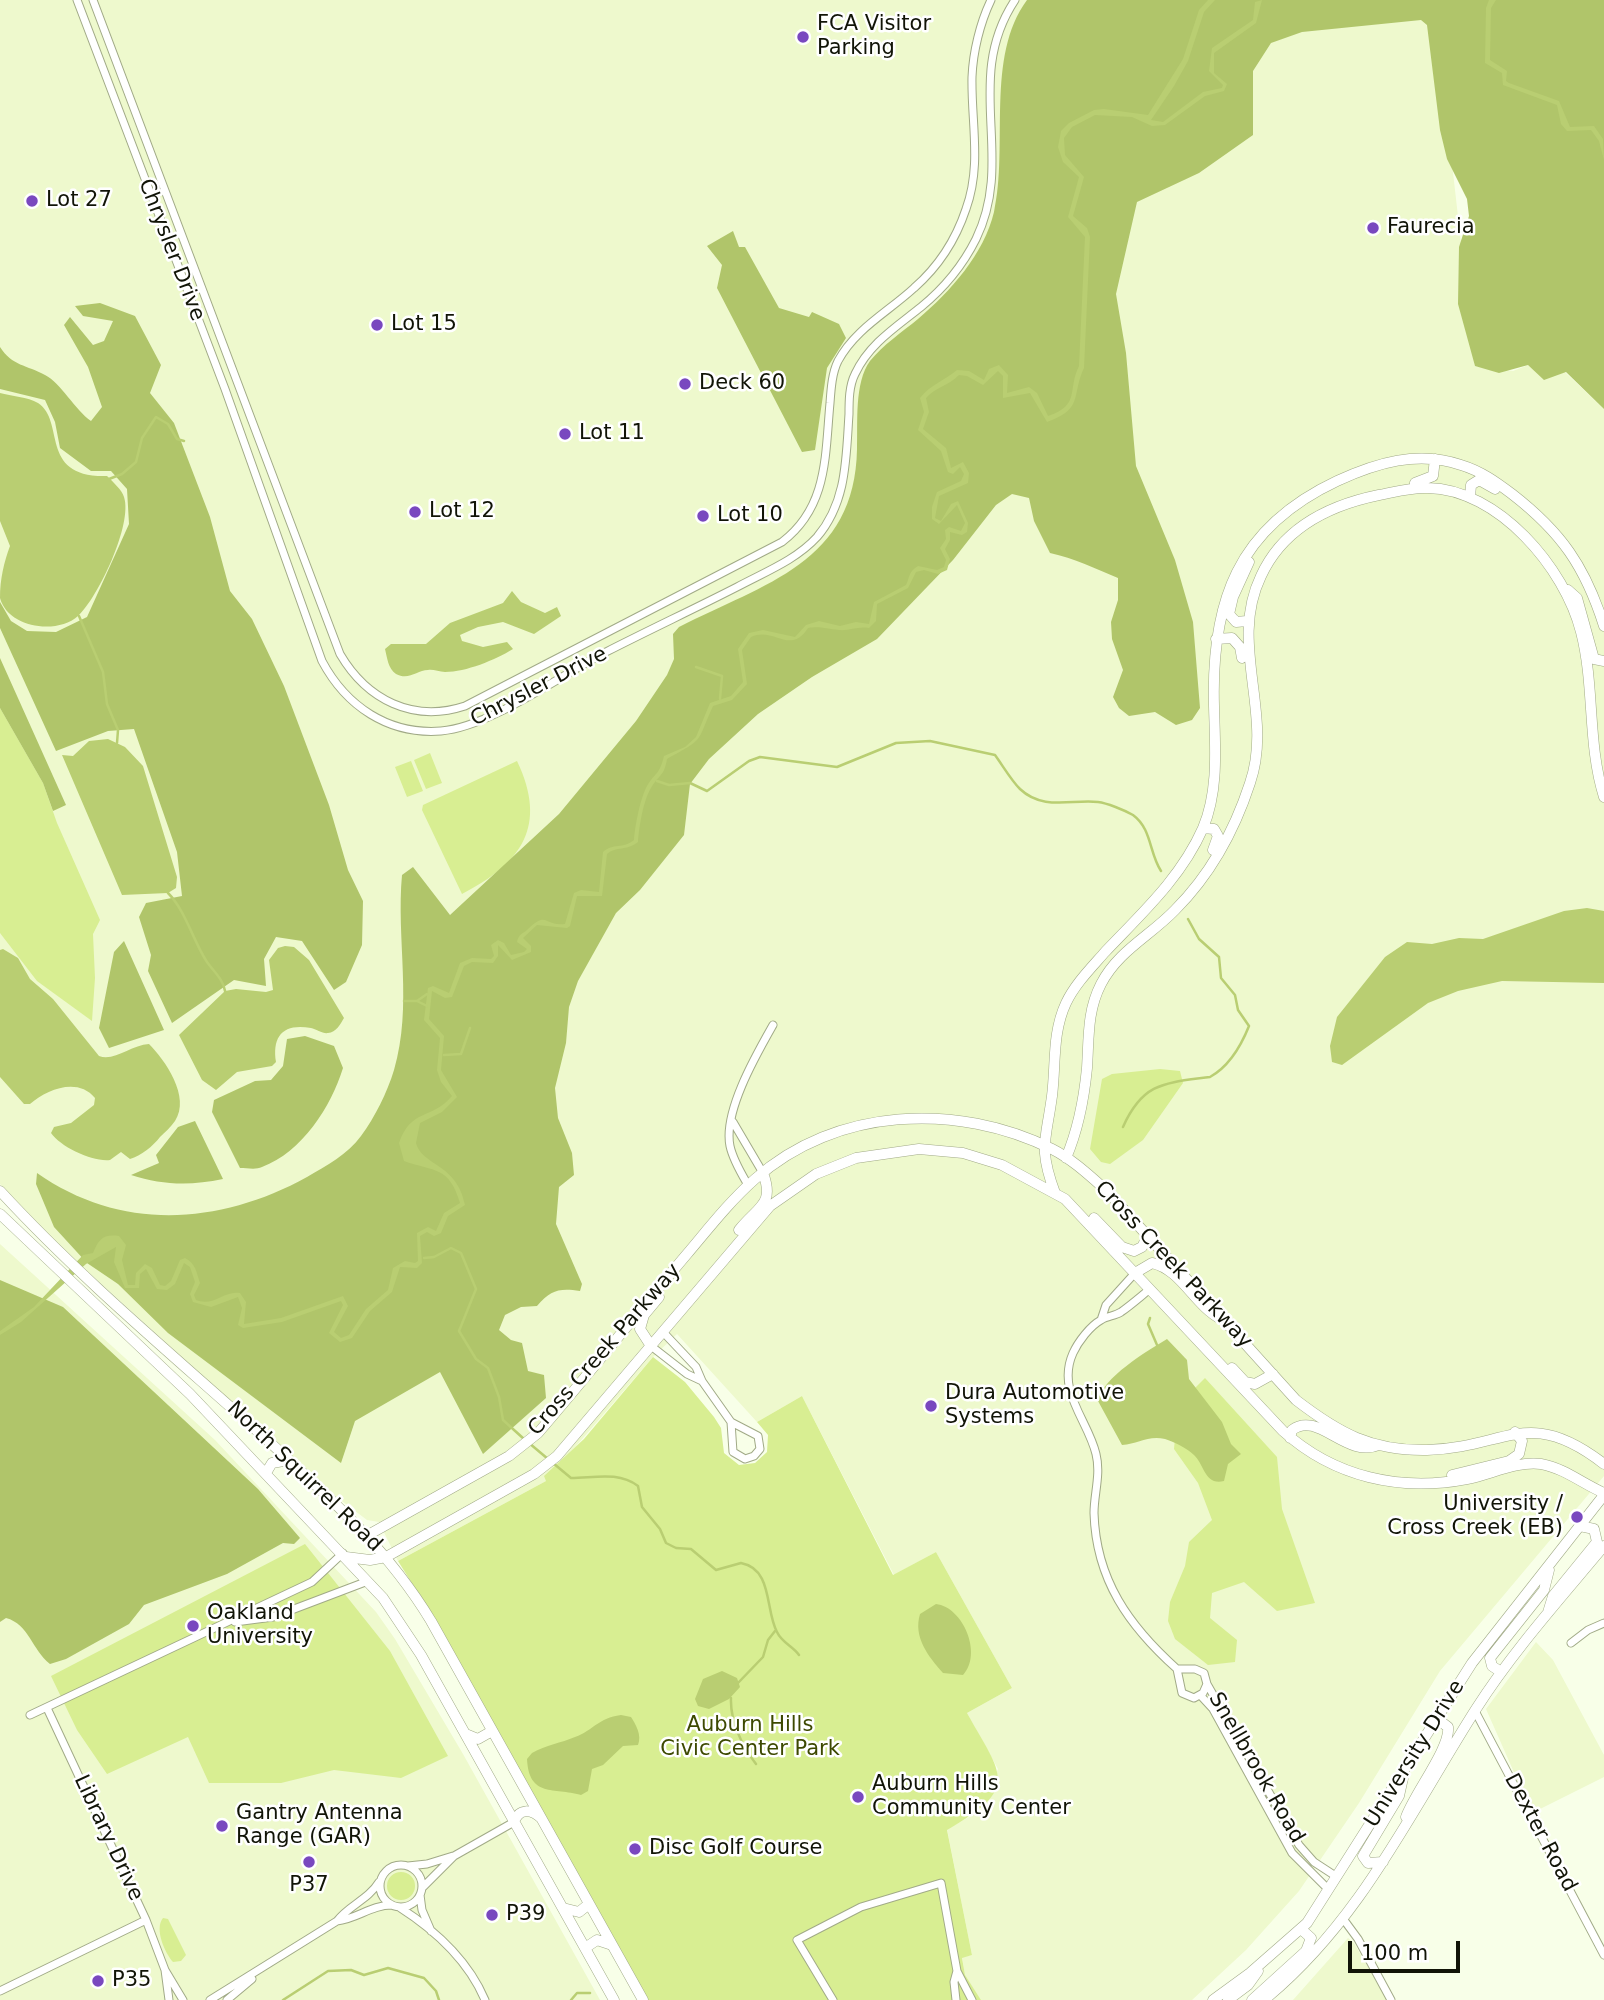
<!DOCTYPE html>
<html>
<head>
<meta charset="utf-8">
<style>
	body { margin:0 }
	#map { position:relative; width:1604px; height:2000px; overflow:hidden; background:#f8ffe8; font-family:"DejaVu Sans",sans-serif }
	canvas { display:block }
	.scale { position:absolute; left:1348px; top:1941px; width:112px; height:32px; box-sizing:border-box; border:4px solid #111407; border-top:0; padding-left:9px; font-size:21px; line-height:24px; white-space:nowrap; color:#111407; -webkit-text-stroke:5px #fff; paint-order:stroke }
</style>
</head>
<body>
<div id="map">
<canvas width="1604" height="2000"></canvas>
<div class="scale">100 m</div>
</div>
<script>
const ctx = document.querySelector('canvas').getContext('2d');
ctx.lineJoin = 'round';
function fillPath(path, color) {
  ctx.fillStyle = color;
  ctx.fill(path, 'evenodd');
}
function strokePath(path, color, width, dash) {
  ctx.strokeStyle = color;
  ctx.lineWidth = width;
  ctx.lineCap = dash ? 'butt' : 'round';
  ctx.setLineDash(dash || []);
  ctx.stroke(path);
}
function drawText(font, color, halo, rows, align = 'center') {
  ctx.font = font + ' "DejaVu Sans",sans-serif';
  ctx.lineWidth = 5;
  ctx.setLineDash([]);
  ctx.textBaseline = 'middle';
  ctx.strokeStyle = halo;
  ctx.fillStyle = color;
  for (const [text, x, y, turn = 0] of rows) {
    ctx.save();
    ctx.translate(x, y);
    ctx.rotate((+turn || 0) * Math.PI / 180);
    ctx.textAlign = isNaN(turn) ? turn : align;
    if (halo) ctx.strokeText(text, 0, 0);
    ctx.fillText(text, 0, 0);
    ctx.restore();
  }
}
fillPath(new Path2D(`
	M0,0H1318L1435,14L1475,366L1513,371L1528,365L1565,372L1604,409V1476L1440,1671L1359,1803L1299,1891L1246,1950L1192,2000H981L965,1976L962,1957L972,1955L947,1829L982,1810L998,1769L967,1713L1012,1688L936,1552L894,1575L802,1396L757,1422L677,1334L653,1357L546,1481L398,1561L379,1522L367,1520L330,1492L64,1250L0,1184Z
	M0,1244L215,1440L376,1612L395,1639L463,1754L600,2000H0Z
	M1536,1642L1553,1660L1604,1755V1777L1532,1813L1486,1709Z
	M1348,1938L1354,1943L1387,2000H1293Z`), '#eef9cd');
fillPath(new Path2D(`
	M0,708L43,783L57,823L100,920L93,934L95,978L92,1021L37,981L0,933Z
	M430,753L442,783L426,789L414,760Z
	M411,761L423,791L407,797L395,767Z
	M517,761C548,826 522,863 462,894L422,810L423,805Z
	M1160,1069L1180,1071L1183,1083L1143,1140L1110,1164L1101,1162L1090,1149L1102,1079L1112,1074Z
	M653,1357L685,1382L714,1417L721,1428L724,1453L739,1465L755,1463L767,1452L768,1435L757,1422L802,1396L893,1575L936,1552L1012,1688L967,1713C1003,1777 1020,1788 947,1830L972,1955L962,1958L965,1975L981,2000H646L433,1617L398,1561L546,1481L544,1476L584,1439Z
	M1205,1378L1277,1457L1282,1509L1315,1603L1277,1611L1244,1582L1212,1593L1210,1618L1237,1640L1235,1662L1208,1665L1175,1639L1168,1621L1170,1602L1185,1566L1189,1542L1212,1520L1198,1483L1174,1449L1178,1405Z
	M305,1544L390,1651L448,1756L401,1778L334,1770L281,1783H209L188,1737L107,1774L77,1730L51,1676Z
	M387 1886a14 14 0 1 1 28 0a14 14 0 1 1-28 0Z
	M163,1918L168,1919L186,1955L181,1961L173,1962C165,1953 154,1929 163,1918Z`), '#d8ee92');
fillPath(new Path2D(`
	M1027,0H1604V409L1566,372L1544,380L1528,365L1499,373L1475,366L1458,304L1459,247L1469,216L1467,199L1447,159L1440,130L1427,25L1421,20L1302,32L1271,43L1253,71V135L1199,173L1137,202L1116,294L1126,353L1136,466L1175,560L1193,622L1200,708L1192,720L1176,725L1155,712L1129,716L1119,708L1113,697L1123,670L1112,639L1111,622L1118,600V578C1096,569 1074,558 1050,553L1034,521L1029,498L1012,494L996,505L953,560L877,639L812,677L758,714L709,759L690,784L684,835L640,890L616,913L578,981L569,1007L566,1043L555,1088L558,1118L572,1153L574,1175L559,1187L556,1224L582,1284L580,1291C559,1288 551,1290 537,1306L521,1307L505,1315L499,1330L511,1340L522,1343L528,1371L544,1375L546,1398L483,1454L440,1372L355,1421L341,1463L168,1333L118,1284L87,1263L54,1227L36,1184L37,1173C121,1232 220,1225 307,1177C326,1166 348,1154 361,1136C375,1117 387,1093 394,1070C413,1006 396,939 402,875L413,867L450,915L559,814L636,721L667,675L674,659L673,634L679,627C765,583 855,563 857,449C858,423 854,383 870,361C883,345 902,332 918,319C950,292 984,254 994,212C1009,146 985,57 1027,0Z
	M733,231L739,247H745L779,308L809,317L812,312L839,324L846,338L827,368L815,450L802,452L717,288L722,265L707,246Z
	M100,303L135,316L161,365L150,393L174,423L210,517L230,591L252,619L284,686L329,805L348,870L363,901L362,945L346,982L334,990L302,941L276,937L264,959L266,986L234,980L172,1023L148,971L151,955L139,917L146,903L182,896L177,852L134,729L108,731L56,751L0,628V602L11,621L27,631L56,632L87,617L129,524L127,489L111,471H91L60,448L55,422L45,400L0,389V347C12,366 27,365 45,375C61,383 75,410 91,421L102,407L88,367L64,325L70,317L93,345L104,341L113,321L83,316L75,306Z
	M0,658L66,805L53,811L43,783L0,708Z
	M124,941L164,1030L109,1048L99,1028L114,952Z
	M305,1036L334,1046L343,1068C331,1107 302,1152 262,1167C256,1170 247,1168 240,1168L212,1112L214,1100L255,1081L271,1080L283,1066L287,1039Z
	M195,1121L223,1179C190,1186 162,1185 131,1175L159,1163L156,1155L178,1127Z
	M0,1280L63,1307L258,1489L300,1538L294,1544L283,1543L227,1574L144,1605L129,1624L66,1659L50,1664C32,1650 29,1624 6,1618L0,1622Z`), '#b0c56a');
fillPath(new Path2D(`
	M1208,0H1215L1204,12L1188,61L1174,86L1151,120L1163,122L1203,92L1222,88L1223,85L1209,71L1212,48L1253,20L1255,2L1262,0L1256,23L1214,53V73L1227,84L1224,91L1205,96L1165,125L1152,126L1132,117L1095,115L1072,127L1064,138L1065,155L1084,177L1073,216L1087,228L1090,237L1084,368C1071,396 1084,409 1047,422L1030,393L1003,398V376L998,371L983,385L967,376L959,375C948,386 936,387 926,398L929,412L923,429L946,448L951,468L963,462L969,473L968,483L939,496L935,518L941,521L951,504L958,501L968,523L967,532L962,535L950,532V540L945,549L950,559L947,570L938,574L924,570L916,572L908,588L877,604L876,621L869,628C857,626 850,631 839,630C826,629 821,626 808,628C790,656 774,626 751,637L742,650L747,684L732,700L713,706C696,744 705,738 667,759C664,777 659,774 651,788C643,801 639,828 638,842C627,851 616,846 607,854L602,896H577L570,926L567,928L537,925L523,938L531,946V952L512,960L498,945V956L493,963L472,962L464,966L452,997L445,998L432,991L429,1019L444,1036L441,1070L457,1097L442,1112L420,1123L416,1143C422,1166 457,1163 465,1205L448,1216L441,1233L434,1236L427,1232L420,1236L422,1263L417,1268L400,1267L392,1292L370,1311L352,1338L340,1342L329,1333L343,1305L341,1301L282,1322L243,1328L238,1325L242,1308L238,1297L211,1307L193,1302L190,1294L195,1282L190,1267L184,1263L175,1284L167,1290L157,1289L146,1269L140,1274L139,1288H125L114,1262L116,1247L86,1264L21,1322L0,1335V1331L34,1307L83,1255L93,1253C99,1239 103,1234 119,1236L126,1245L122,1260L128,1285H135L136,1273L145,1264L152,1268L160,1285L165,1286L171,1281L180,1260L185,1258C196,1264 196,1271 200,1283L194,1295L196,1300C214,1307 224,1290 240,1293L246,1302L244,1324L281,1318L343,1296L348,1306L334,1332L341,1338L349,1335L366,1309L388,1290L393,1268L405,1261L415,1263L418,1261L417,1233L428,1227L436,1231L444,1213L460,1203C449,1166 435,1172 404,1161L399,1143C411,1108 432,1120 452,1096L441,1082L437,1070L440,1038L424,1020L428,988L433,986L449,993L460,963L472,958L491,959L494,956L491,945L498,940L504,943L511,955L524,952L527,949L517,942C519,933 523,934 528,929C548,910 544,927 565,924L574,893L581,890L599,892L603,852C613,843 623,849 634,840C635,826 640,799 647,786C656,771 659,776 664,756L685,747L696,737L710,703L731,696L743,682L738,649L749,633L763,630L795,637L806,625L819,621L840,626L856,622L869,624L874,602L906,585C910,577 908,572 918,566L937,570L944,567L946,560L940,548L946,539L945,530L949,527L961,531L965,523L957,505L939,524L932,519V507L937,492L961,481L964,474L960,467L953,474L948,472L941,451L918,430L924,412L920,398C931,384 944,381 957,370L969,371L984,380L989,369L999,365L1008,375L1007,393L1029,387L1037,393L1048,416C1081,405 1067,390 1079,366L1085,237L1068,217L1079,177L1063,162L1058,147L1061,131L1069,123L1094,110L1104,109L1148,115L1183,59L1199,10Z
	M1489,0H1496L1491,8L1490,60L1507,71L1506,81L1509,83L1559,101L1570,127L1594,126L1603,139L1604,160L1599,141L1591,130L1567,131L1561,124L1557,105L1503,85L1502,73L1485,63L1486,8Z
	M0,393C11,396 28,397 38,403C66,421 38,478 107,476C113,482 122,490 124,497C133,524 98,598 78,616C57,635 8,628 0,598C0,579 4,562 10,546L0,521Z
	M512,591L521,602L545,613L557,607L561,616L534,634L503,622L478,627L460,635L462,641L483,647L507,642L513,649C495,660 466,672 445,672C439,672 433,669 428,670C417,670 409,681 396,674C388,669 387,657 385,649L391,644H426L450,623L503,603Z
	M108,739L125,747L143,766L177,877L176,888L168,893L122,895L62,755L73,756L89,741Z
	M1587,908L1604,911V983L1502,981L1458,991L1428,1003L1342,1065L1332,1062L1330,1046L1337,1017L1385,957L1407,942L1432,944L1459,938L1483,939L1564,911Z
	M285,946L294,947L309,960L344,1018C341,1023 336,1033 328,1033C323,1034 316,1029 311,1028C283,1023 272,1036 276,1062L272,1066L237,1072L216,1090L202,1080L179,1035L225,991L236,989L266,992L273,990L269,960L278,948Z
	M3,949L18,958L30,979L53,999L99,1056C114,1062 131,1045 149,1044C165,1060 191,1097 175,1121C171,1127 165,1132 160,1137C153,1146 141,1156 130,1159L121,1152L110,1160C92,1162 61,1147 51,1133L54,1127L71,1123L94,1105L95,1098C78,1077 47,1089 30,1104H24L0,1077V950Z
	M1167,1339L1187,1360L1189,1379L1222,1422L1231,1444L1241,1454L1228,1464L1224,1481C1205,1486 1204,1464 1194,1455C1187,1448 1174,1442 1165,1439C1148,1435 1138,1444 1122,1445L1098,1401C1102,1378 1147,1351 1167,1339Z
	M936,1604C963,1607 983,1654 963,1675L943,1673C928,1656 913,1637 920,1614Z
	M722,1671L737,1678L740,1687L729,1699L709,1709L698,1706L695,1699L703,1679Z
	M621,1715L631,1717C636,1725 642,1735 638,1745L623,1746L603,1765L592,1769L588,1791L581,1795C554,1787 529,1798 527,1759L532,1753C546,1745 561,1743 575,1737C594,1730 598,1718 621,1715Z`), '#b9ce72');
strokePath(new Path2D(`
	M109,479L122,474L136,462L142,438L156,417L168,424L177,439L184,441
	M79,616L103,672L107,704L118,730L117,743
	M696,667L722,676L720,699
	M657,781L669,785L690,783L707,791L749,761L760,757L837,767L896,743L930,741L995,755C1003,766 1011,780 1020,789C1043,811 1072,799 1098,802C1107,803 1124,810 1133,815C1152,829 1149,853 1161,871
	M168,893C186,911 193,941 207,962C214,972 223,979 225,991
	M404,1001H417L427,1006
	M417,1001L427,994
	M444,1055L461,1054L470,1028
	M1123,1127C1143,1082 1165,1083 1210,1077C1228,1067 1241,1046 1249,1026L1238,1010L1235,995L1221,978L1219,957L1199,939L1188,919
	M424,1258L434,1257L451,1248L461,1253L476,1289L459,1331L476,1359L488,1368L499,1397L503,1420L524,1439
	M1150,1318L1148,1324L1157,1345
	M529,1443L548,1459
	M553,1463L571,1478C594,1478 618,1471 638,1486L642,1507L660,1529L666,1543L676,1548L691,1549L716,1570L741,1563C773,1569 765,1610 777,1632C782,1643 793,1646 799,1655
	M737,1684L763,1657L768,1640L775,1631
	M731,1698C730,1721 742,1746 756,1764
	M283,2000L328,1971L351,1970L364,1975L388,1968L424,1978L436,1991L439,2000
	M571,2000L577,1993H590`), '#b9ce72', 2.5);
const street = new Path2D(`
	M77,0L225,389L322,661C346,706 388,735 441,731C490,727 561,675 606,652C649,630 694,609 737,587C765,572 796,560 817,537C847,502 846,458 849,414C849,401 849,386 855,374C869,344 896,327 921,307C943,289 963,265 976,239C1016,157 962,80 1015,0
	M93,0L340,654C367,700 413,723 465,706L782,542C828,507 825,456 830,403C831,389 832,373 838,361C855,329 888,312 914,288C938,267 956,239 966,209C982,165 971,122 972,77C973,52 980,23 991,0
	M733,1122L763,1173
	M748,1185C741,1173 733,1160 730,1146C723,1112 756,1055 773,1025
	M1150,1289C1140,1297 1131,1305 1121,1312C1115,1316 1107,1316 1101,1320C1090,1326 1078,1342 1073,1353C1056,1391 1088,1420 1096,1454C1101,1474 1094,1494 1094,1513C1096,1580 1129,1626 1177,1669H1195L1204,1673L1207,1684L1203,1693L1194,1698L1182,1693L1177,1669
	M1101,1320L1106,1305L1135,1273
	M663,1332L696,1367L702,1381L731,1422L758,1436L760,1449L754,1456L745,1459L733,1452L731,1422
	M651,1346L687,1374L702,1381
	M235,1622L273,1617L368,1581
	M1571,1643L1588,1630L1604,1623
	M1207,1684L1299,1845L1314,1862L1337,1877
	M1201,1696L1213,1709L1292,1853L1328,1889
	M47,1708L146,1920L165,1970L183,2000
	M1475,1711L1604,1955
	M30,1715L312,1582L343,1553
	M380 1886a21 21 0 1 1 42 0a21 21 0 1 1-42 0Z
	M408,1866L427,1864L453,1856
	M422,1888L454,1856L514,1822
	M420,1895L422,1910L431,1931
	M399,1907C435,1930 468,1960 485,2000
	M1344,1920L1358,1939L1391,2000
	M337,1921C349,1905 368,1900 379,1882
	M165,1970L169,2000
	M0,1991L146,1920
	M210,2000L337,1921C357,1919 371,1905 392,1905
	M227,2000L252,1979
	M833,2000L797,1940L861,1907L941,1883L957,1971L972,2000
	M956,2000L954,1982L957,1971`);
const secondary = new Path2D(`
	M1415,483L1433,476L1435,459
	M1470,497L1471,485L1479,480L1495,489
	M1568,590L1577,598L1594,659L1604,661
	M1247,621L1236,622L1229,614L1233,597L1249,562
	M1216,639L1232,638L1240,647L1242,658
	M1203,828L1214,829L1218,836L1213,850
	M1066,1158C1078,1130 1084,1099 1087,1068C1089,1038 1087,1011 1101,984C1118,951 1150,936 1175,910C1210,875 1235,829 1250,783C1274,714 1228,644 1261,576C1283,528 1330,505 1379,495C1395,492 1411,487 1428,488C1498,489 1565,568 1581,632C1595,686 1587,743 1604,797
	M0,1191C81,1279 175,1357 264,1437C326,1494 387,1548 431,1621L643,2000
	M1055,1193C1038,1147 1046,1141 1052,1096C1056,1064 1052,1033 1066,1003C1075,984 1091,968 1105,952C1141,914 1181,878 1203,828C1219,790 1215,747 1214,706C1211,602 1237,528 1337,481C1376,463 1418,450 1461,465C1481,471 1496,482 1512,494C1561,532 1585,566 1604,626
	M0,1214L190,1394L383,1598L421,1655L614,2000
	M1094,1218L1122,1247L1134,1251L1142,1247L1148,1236
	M739,1230C758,1206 775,1205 763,1173
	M1135,1273L1152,1263C1181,1269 1195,1306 1221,1319
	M651,1346L640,1329L644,1315L659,1297
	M1232,1368L1245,1382L1255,1384L1273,1374
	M1290,1438L1292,1430C1318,1410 1346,1459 1379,1445
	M266,1473L272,1463L289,1460
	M1452,1475L1509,1461L1519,1454L1522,1441L1515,1432
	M368,1535L509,1456L538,1433C589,1374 637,1313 687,1254C709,1228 729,1202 755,1179C836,1107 957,1102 1052,1149C1072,1159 1090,1176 1107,1191L1296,1400C1339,1433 1371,1451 1427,1450C1506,1448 1528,1405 1604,1464
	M346,1557L370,1560L386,1557L534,1474L557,1456L770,1206L816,1174L856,1158L919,1149L963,1153L1002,1165L1065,1199L1283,1431C1334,1477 1400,1492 1467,1479C1492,1474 1516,1461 1541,1464C1564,1468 1583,1484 1604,1493
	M1549,1609L1553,1596L1597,1542L1594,1529L1580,1526
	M1501,1672L1492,1666L1490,1658L1544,1590L1549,1570
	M466,1734L478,1739L492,1731
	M1406,1817C1414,1794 1451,1747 1448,1727L1436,1718
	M514,1822C519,1808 531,1809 541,1818
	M1383,1862L1368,1863L1363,1856L1399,1796L1403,1778
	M563,1908L579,1912L589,1904
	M585,1948L597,1940L612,1945
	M1213,2000L1250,1973L1307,1923L1472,1663L1604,1495
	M1228,2000L1248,1985L1258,1971
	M1252,2000L1306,1951L1311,1938L1301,1929
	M1264,2000C1360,1922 1411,1811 1476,1709C1513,1651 1560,1599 1604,1546`);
strokePath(street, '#a1aa87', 9);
strokePath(secondary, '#a1aa87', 11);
strokePath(street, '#fff', 7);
strokePath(secondary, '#fff', 10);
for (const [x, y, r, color] of [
	[803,37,7,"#7948bf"],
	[32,201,7,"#7948bf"],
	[1373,228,7,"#7948bf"],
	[377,325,7,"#7948bf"],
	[685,384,7,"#7948bf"],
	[565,434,7,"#7948bf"],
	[415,512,7,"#7948bf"],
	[703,516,7,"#7948bf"],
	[931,1406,7,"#7948bf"],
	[1577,1517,7,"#7948bf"],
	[193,1626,7,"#7948bf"],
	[858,1797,7,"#7948bf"],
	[222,1826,7,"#7948bf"],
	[635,1849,7,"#7948bf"],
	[309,1862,7,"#7948bf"],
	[492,1915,7,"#7948bf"],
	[98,1981,7,"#7948bf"]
]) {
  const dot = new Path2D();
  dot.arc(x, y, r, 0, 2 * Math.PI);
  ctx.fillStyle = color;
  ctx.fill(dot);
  strokePath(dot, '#fff', 2.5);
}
drawText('21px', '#111407', '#fff', [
	["FCA Visitor",817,25],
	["Parking",817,49],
	["Lot 27",46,201],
	["Faurecia",1387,228],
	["Lot 15",391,325],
	["Deck 60",699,384],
	["Lot 11",579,434],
	["Lot 12",429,512],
	["Lot 10",717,516],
	["Dura Automotive",945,1394],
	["Systems",945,1418],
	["University /",1563,1505,"right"],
	["Cross Creek (EB)",1563,1529,"right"],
	["Oakland",207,1614],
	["University",207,1638],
	["Auburn Hills",872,1785],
	["Community Center",872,1809],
	["Gantry Antenna",236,1814],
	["Range (GAR)",236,1838],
	["Disc Golf Course",649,1849],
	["P37",309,1886,"center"],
	["P39",506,1915],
	["P35",112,1981]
], 'left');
drawText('21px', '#111407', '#fff', [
	["Chrysler Drive",171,250,69],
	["Chrysler Drive",539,687,-27],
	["Cross Creek Parkway",1173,1265,47],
	["Cross Creek Parkway",605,1350,-49],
	["North Squirrel Road",304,1477,44],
	["University Drive",1415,1754,-58],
	["Snellbrook Road",1256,1768,60],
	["Dexter Road",1540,1833,62],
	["Library Drive",108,1838,65]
]);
drawText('21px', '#3d4901', '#fff', [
	["Auburn Hills",750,1726],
	["Civic Center Park",750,1750]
]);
</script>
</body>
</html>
